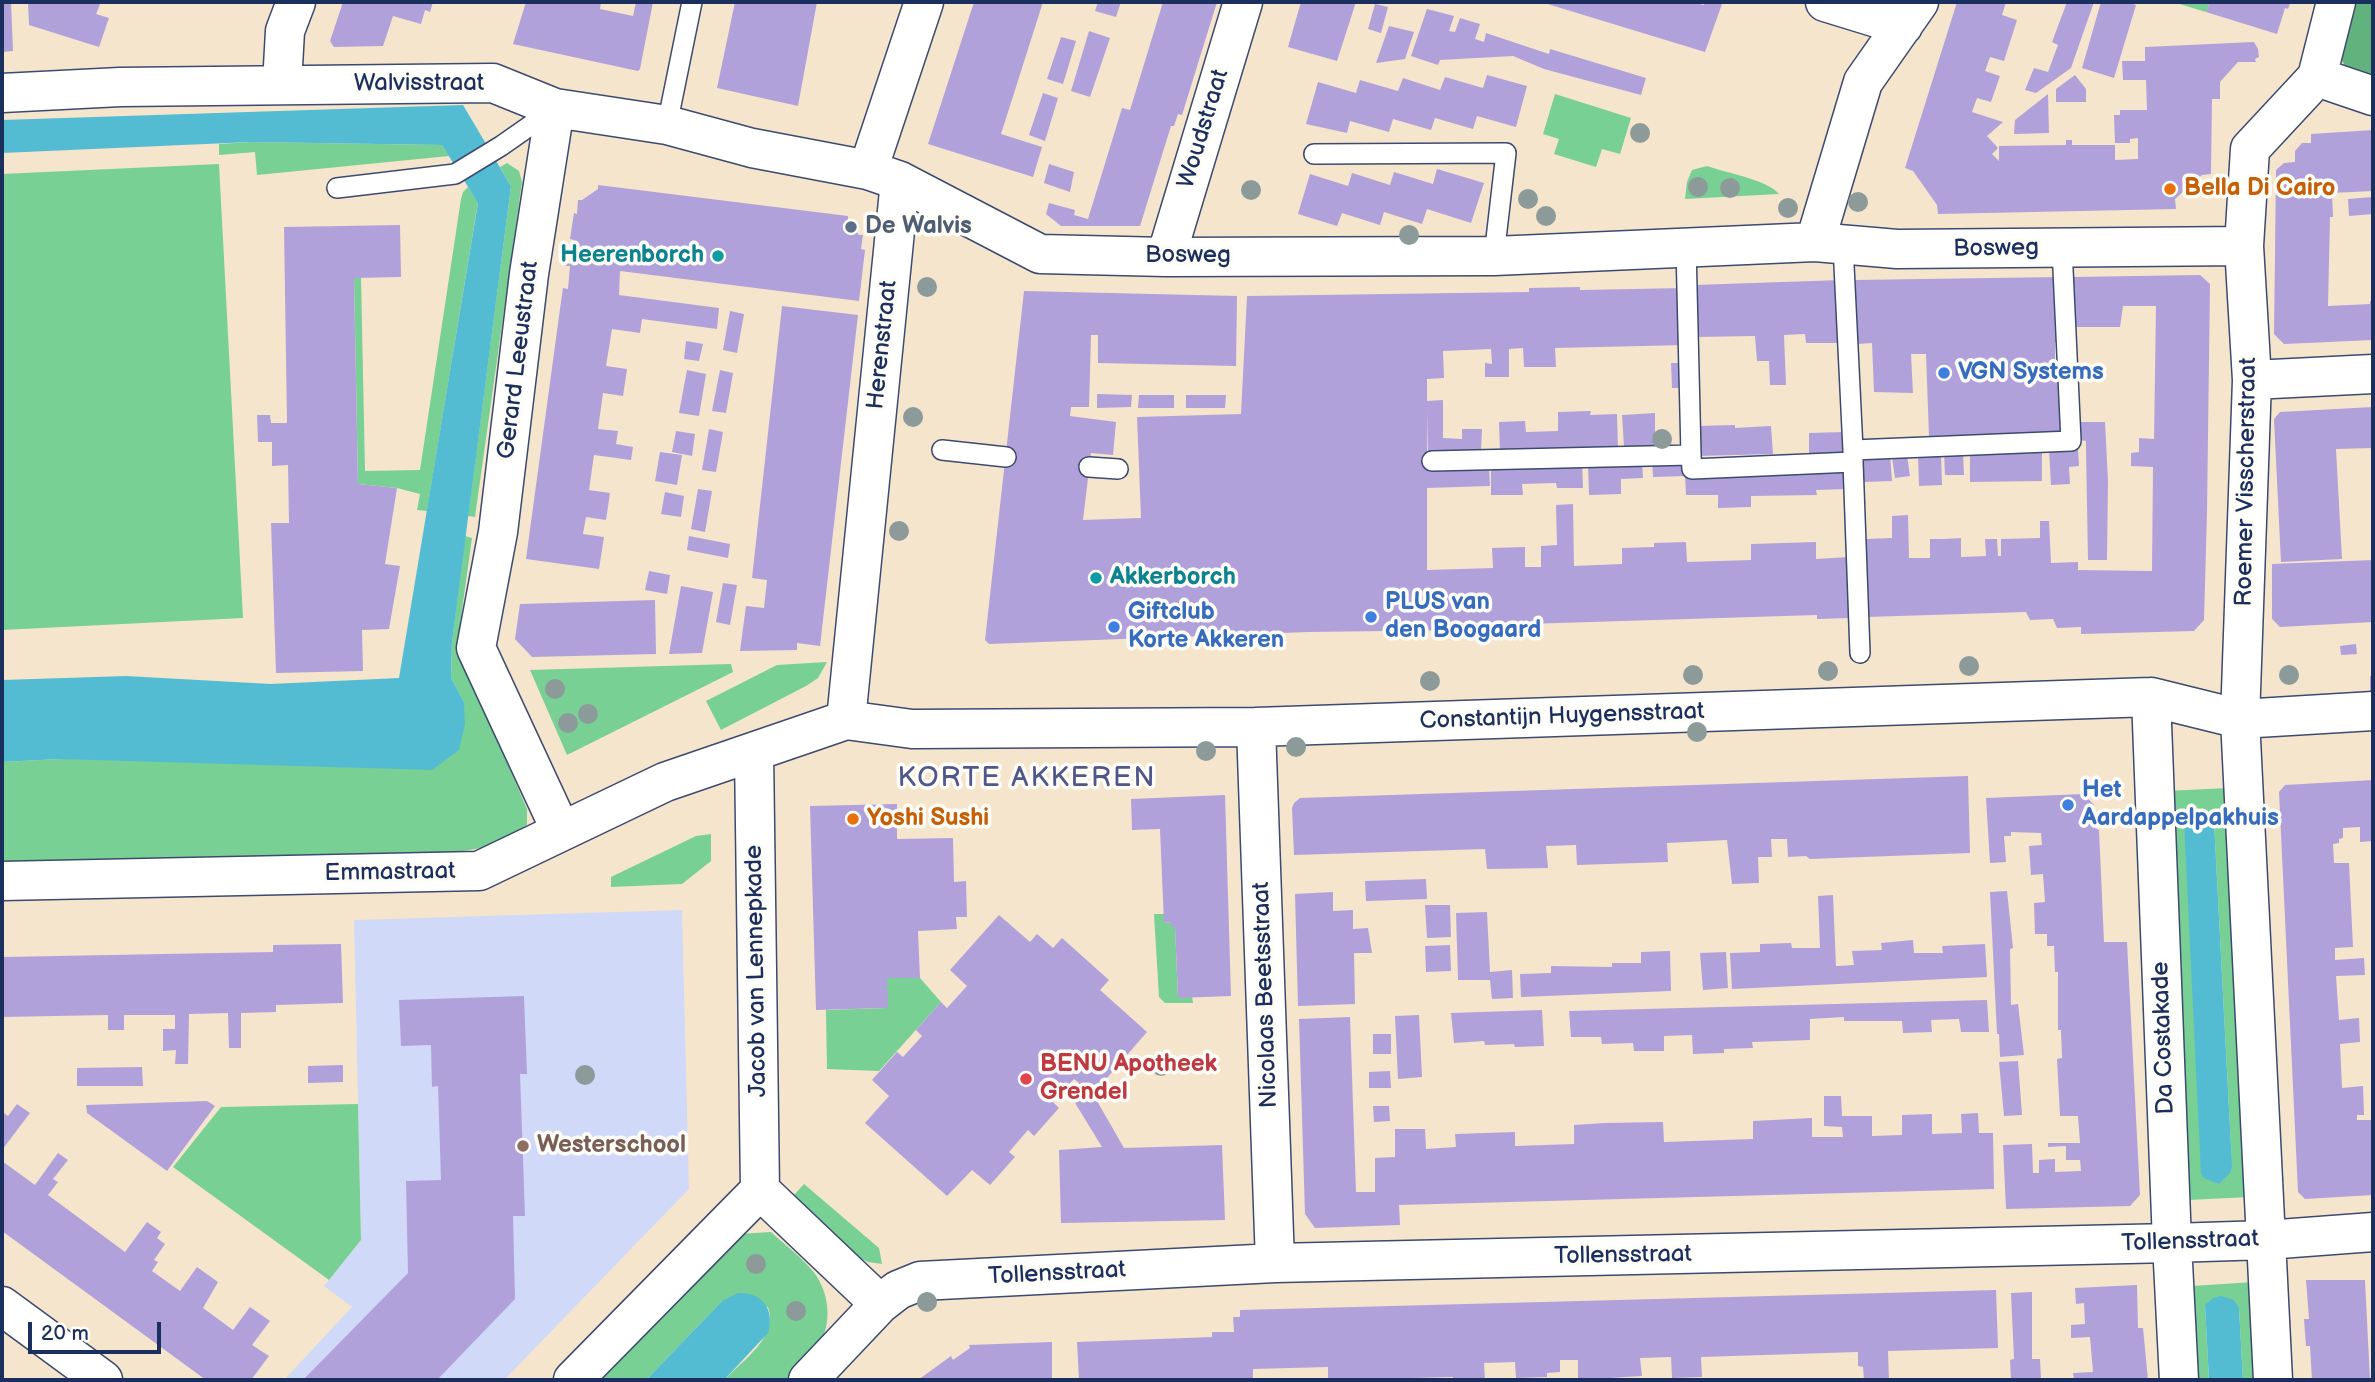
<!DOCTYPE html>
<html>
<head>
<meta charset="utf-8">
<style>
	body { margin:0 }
	#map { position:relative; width:2375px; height:1382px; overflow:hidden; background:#f5e5cd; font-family:"Balsamiq Sans",sans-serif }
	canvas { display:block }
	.frame { position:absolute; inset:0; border:4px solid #1b2f5e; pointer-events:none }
	.scale { position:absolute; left:28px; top:1322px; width:133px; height:32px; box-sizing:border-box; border:4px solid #1b2f5e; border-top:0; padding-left:9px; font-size:21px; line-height:24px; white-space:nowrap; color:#1b2f5e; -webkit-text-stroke:5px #fdfcf7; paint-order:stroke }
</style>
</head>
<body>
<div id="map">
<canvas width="2375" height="1382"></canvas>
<div class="frame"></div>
<div class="scale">20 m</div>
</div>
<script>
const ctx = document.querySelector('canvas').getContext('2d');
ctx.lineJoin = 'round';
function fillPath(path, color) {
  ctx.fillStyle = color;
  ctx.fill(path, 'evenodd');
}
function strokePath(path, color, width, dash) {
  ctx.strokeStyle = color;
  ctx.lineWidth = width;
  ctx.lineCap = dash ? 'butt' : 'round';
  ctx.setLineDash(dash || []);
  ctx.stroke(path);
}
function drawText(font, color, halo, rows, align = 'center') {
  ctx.font = font + ' "Balsamiq Sans",sans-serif';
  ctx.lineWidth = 7;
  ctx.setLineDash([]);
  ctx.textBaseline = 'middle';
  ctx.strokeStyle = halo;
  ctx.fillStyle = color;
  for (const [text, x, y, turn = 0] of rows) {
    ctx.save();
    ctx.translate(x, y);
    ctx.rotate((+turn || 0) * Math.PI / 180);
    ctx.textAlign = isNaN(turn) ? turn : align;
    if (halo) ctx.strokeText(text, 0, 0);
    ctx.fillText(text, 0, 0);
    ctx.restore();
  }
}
fillPath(new Path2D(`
	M682,910L689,1189L504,1380H284L352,1307L324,1286L361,1240L354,920Z`), '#d1d9f9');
fillPath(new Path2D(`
	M2173,2H2210L2206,12Z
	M1555,94L1631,118L1620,154L1602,149L1596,167L1554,154L1559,139L1543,134Z
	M251,142L442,145L449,156L257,175L255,152L219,155V144Z
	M507,163L519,171L522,182L475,517L468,516L511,186L500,167Z
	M219,164L243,618L2,630V174Z
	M1707,166C1726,173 1766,179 1779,194L1685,199L1687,182L1692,170Z
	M468,187L478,202L427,511L417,510L420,494L397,488L358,484L354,278L361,277L365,471L420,470L461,199L463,192Z
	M465,536L472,538L457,646L527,809V825L492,846L440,855L2,865V762L59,759L464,702L451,678L452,642Z
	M827,662L818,678L806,686L721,730L706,701L777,665Z
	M731,664L733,672L567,755L530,670Z
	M2228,788L2250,1197L2188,1200L2166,791ZM2210,815L2214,821L2232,1167Z
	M711,834V861L682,884L611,887V877L696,836Z
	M1154,914H1164V923L1171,922V927H1175L1178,997H1192L1193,1003H1165L1159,997Z
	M887,978H920L941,1002L879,1071L827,1069L826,1010L887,1008Z
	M358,1104L361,1240L329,1280L173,1167L221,1107Z
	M804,1184L879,1248L882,1264L868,1262L860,1258L794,1195Z
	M771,1232C784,1244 799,1255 811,1269C830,1290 834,1326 816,1349C807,1360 796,1370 786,1380H724C742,1361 779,1337 768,1307L722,1301L646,1380H597L739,1234Z
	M2254,1282L2259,1380H2243L2239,1308L2205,1305L2209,1380H2197L2192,1286Z`), '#78d095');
fillPath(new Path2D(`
	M2352,2H2373V81L2346,68L2339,55Z`), '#62b27e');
fillPath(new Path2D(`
	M463,105L511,186L452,642L451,678L464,702L465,724L459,750L432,770L59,759L2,762V680L126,676L271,684L399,678L478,203L442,145L251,142L2,153V120Z
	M2193,810H2205L2214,821L2232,1167L2230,1173L2219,1184L2204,1178L2201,1174L2184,821L2188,814Z
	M738,1293C763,1292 775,1310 768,1333L724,1380H646L722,1301Z
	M2221,1296L2234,1300L2239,1308L2243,1380H2209L2205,1305L2213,1298Z`), '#54bcd2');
fillPath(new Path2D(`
	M2,2H11L13,51L2,52Z
	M28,2H101L96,14L109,18L99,47L29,25Z
	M343,2H433L430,12L425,10L421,24L393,16L383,46L334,47L330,41Z
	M526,2H601L600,9L633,16L636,2H653L640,69L638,71L513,44Z
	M735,2H817L798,106L717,88Z
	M974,2H1043L1001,134L1042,147L1033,177L928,144Z
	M1098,2H1121L1116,17L1095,11Z
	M1163,2H1217L1182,115L1178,114L1174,126H1171L1140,226H1061L1046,214L1049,203L1075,210L1074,215L1088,219L1122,108L1130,110Z
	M1301,2H1356L1337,61L1288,47Z
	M1541,2H1692L1704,5L1705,2H1715L1722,4L1705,52Z
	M1957,2H2006L2002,15L2017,20L2004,61L1990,57L1985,71L2000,76L1991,102L1977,98L1972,112L2003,122L1987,136L1998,148L1992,154L1999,161V146L2066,145V140H2072V145H2115V160L2138,159V138L2130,139V143H2115L2114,115H2120V110H2147L2146,80H2123L2122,61H2145V47L2254,42L2258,49L2259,57L2255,59L2256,62H2238L2220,82V99H2212L2211,174L2202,175L2175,199L2176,209L1938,214L1937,205L1913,171L1905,168Z
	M2067,2H2094L2071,68L2036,93L2025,90L2034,68L2048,72L2058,45L2052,42Z
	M2101,2H2127L2136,5L2114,78L2082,68Z
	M2210,2H2286L2290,4L2288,9L2285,8L2277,34L2206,12Z
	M1375,4L1388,7L1381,33L1368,29Z
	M1427,9L1454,16L1449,31L1455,32L1460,18L1480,24L1475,39L1484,42L1486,33L1549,54L1550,49L1646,78L1641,95L1544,69L1513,56L1440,60L1438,65L1411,56Z
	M1389,26L1414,32L1405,59L1376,63Z
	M1089,31L1110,38L1090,97L1071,91Z
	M1061,37L1076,41L1063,84L1047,79Z
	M1487,75L1527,86L1516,127L1477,116L1473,129L1435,118L1431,130L1393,119L1389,132L1350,121L1347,133L1306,124L1318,82L1356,93L1360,80L1398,91L1403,78L1440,90L1445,77L1483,88Z
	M2075,75L2086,89V102H2056V89Z
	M1043,93L1058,98L1045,141L1029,135Z
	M2048,94L2049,133L2014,134L2015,120Z
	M2373,130V191L2332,193L2333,217H2330L2328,306L2370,304V301H2373V340L2284,344L2274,334L2276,170L2284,163L2295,162V151L2302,143H2311V134Z
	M1049,164L1074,172L1070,192L1044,183Z
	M1437,169L1484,183L1471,223L1427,209L1422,224L1384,212L1380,225L1342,213L1337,226L1298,214L1310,174L1348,186L1352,173L1390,185L1394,172L1433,184Z
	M598,185L848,216V220L859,235H863L861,249L865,250L859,301L620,271L619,295L719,308L717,329L642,319L640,333L612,329L606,366L627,369L623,396L603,393L598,429L618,431L616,444L633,447L631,460L594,455L589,490L610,493L606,520L586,517L583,534L604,537L599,569L526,559L560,309L563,288L568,289L570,266H566L567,263L570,264L574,240L570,239L574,213L577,214L578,200H582L598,189Z
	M2373,197V214L2349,216L2348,199Z
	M400,225L401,277L354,278L358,484L397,488L385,564L400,566L389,629L362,630L363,671L276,673L271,523H289L288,465L272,466V442H258L257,415H270L271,423H287L284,227Z
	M2200,275L2210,284L2207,513L2204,620L2194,631L2081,634V627L2057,628L2053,619L2030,620L2026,612L1867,617L1866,539L1892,538V516L1908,515L1909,558H1930V539H1945L1961,538V557L1986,556L1985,539H1997L1998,556H2001V539L2040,538V521H2049L2051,563L2078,562V570L2152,571L2153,467L2131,466V453L2139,452V438L2154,439L2156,306H2123L2120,327H2075L2072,277Z
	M2060,277L2062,342H2055V364H2058V391H2064L2066,432L1929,436L1926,354H1911L1913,393L1874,392L1872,343L1857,344L1855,280Z
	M1842,280L1843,343H1806L1805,334L1784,335L1786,385H1770L1769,361H1757L1755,336L1695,337L1694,285Z
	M1580,287V290L1684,288L1685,345L1555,348L1556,367H1524L1523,348L1509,349V377H1485V363L1492,364L1491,349L1443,351L1444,378L1427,379V401L1443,400V438L1462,439V429H1482L1481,451L1428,455L1427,411V467L1489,465L1490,486L1427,488V570L1493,568L1492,548L1525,547V567H1541V546L1557,545L1556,505L1573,504L1574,566L1622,564V548L1654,547V543L1686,542L1687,562L1751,560V544L1816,542V559L1849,557L1850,618L1817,619V615L1494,625L1463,626V630L1308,632L989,644L985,640L1024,291L1237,296L1236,366L1098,363V335H1091L1089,407H1071L1070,416L1116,422L1113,455L1091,453L1083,520L1141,518L1137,417L1241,414L1247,296L1529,292V288Z
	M782,306L858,315L820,646L797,643V650L740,651L746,606L764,608L767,580L752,578Z
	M730,311L744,314L737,353L723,350Z
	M686,341L703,344L699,361L684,359Z
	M1671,363H1685L1686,388H1672Z
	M687,370L706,374L699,416L679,413Z
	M720,370L733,373L726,413L712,411Z
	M1097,394L1132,395L1131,407L1097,408Z
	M1139,395H1174V408H1138Z
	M1186,395H1226L1225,408H1186Z
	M2373,407V448L2336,449L2342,559L2281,562L2274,419L2280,412Z
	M1591,411L1590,415L1617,414L1618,450L1500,452L1499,422L1525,421L1526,432L1558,431V412Z
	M1655,413V446L1624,447L1622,415Z
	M2079,422H2105L2108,481L2107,560H2088L2086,449V441L2080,440Z
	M1735,425V428L1771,426L1773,454L1698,456L1697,426Z
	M709,429L723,432L716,472L702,470Z
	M676,431L695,434L692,456L672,452Z
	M1844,432L1845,454L1809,455V433Z
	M2078,448L2079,466L2069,467L2070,484L2051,485L2049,449Z
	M1970,451L1996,452V454L2042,452V481L1970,482Z
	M660,452L682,455L677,485L655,481Z
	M1944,452H1963L1964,475H1945Z
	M1890,454L1892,481L1863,482L1862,456Z
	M1941,454L1942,485L1919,486L1918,455Z
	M1907,455L1910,476L1895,478L1892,457Z
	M1642,459L1643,478L1621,479V494L1589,495L1588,464Z
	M1685,459V476L1653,477L1652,460Z
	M1582,462L1583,488H1557L1556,483L1522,484L1523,495H1491V466Z
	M1848,470V489L1816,490L1817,495L1751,496V507L1718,508V495H1686L1685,474Z
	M698,489L712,491L705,532L691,529Z
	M665,492L684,496L681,517L661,514Z
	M689,536L730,544L728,558L687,550Z
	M2373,560V622L2280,627L2272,619V564Z
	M649,571L670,575L667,594L645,590Z
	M723,583L737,585L730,625L716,622Z
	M681,586L713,592L702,653L669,654Z
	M655,600L656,654L532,657L515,639L520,604Z
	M2356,644L2357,654L2341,655L2340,646Z
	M2370,676H2373V691L2370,692Z
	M1968,776L1970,853L1810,859L1806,856L1788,857L1787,839H1771L1772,857H1758L1759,883L1732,884L1727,840L1667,843L1668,862L1607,864L1577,865L1576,845L1546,846L1548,868L1487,869L1485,849L1294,855L1292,808L1294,803L1300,798Z
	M2373,780V841L2360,842V827L2343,828V838L2339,839V843L2333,844L2334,863H2349L2353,947L2335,948V960L2364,958L2365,975L2336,976L2339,1020L2359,1018L2360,1042L2340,1044L2342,1088L2363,1086L2364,1115H2357V1120H2372L2373,1195L2305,1199L2298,1192L2279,792L2285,785Z
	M2084,794L2094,805L2095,828L2099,830L2104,942H2127L2140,1195L2130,1206L2006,1209L2003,1145L2032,1144L2033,1173H2039V1160L2055,1159V1172L2081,1171L2080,1160H2066V1146L2048,1147V1143H2080L2078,1116H2060L2057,1059L2062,1058L2061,1030H2058V972H2055L2054,946H2047V934H2035L2034,903L2045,902L2043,874L2031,875L2029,846L2042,845L2041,833L2011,832V836H2004L2006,862L1990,863L1986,798Z
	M1225,795L1231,996L1178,998L1175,927H1171V922L1164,923L1160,829L1132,830L1131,799Z
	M897,804V839L953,838L954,882L966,881L967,917H956L957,929L918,931L920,978H887L888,1008L816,1010L810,806Z
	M1426,879L1427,899L1366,901L1365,881Z
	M2007,891L2013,948L2010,949L2011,1005L2018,1004L2024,1055L2000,1057L1999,1034H1997L1990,892Z
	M1333,892V911L1353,910V929L1368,928L1372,953H1354L1355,1004L1298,1006L1295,894Z
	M1833,895L1836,966L1854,965L1852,951L1882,950L1881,943L1913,940L1914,953H1943L1942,946L1985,944L1987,977L1732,989L1730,953L1760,952V944L1791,943L1792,948H1820L1818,896Z
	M1425,905H1450L1451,937L1427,938Z
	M1487,912L1490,972L1512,970L1513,998L1492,999L1490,980H1458L1456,913Z
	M999,915L1030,942L1037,934L1053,948L1062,938L1109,980L1100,990L1147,1032L1093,1094L1124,1148L1222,1145L1225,1220L1061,1223L1059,1150L1102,1147L1069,1093L1079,1083L1074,1079L1053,1102L1059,1108L1034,1136L1028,1130L1009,1152L1015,1157L990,1185L972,1170L947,1196L865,1123L889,1096L872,1080L897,1052L903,1057L922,1036L916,1030L941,1002L947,1008L967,986L950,970Z
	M341,944L343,1003L276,1005V1012L241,1013V1048H229L228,1013L189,1014L188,1064H175L176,1050L163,1051V1029H175V1015H124V1030H108V1015L2,1017V957L273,952V945Z
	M1450,945L1451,971L1426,972L1425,946Z
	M1670,951L1671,991L1521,997L1520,974L1551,973V966L1612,967V963H1641V952Z
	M1726,952L1728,988L1703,990L1700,953Z
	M524,996L527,1074H520L525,1216H513L515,1299L437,1380H303L408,1273L406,1181L441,1180L438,1086L432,1087L431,1045L401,1046L399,1000Z
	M1987,1000L1989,1032H1961L1959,1019L1931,1020L1932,1032L1903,1033L1902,1021H1844V1017L1810,1019V1040L1752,1042L1753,1048L1724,1049V1053L1693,1054L1692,1035L1664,1036V1051H1634L1633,1043L1602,1044L1601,1037H1571L1569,1011Z
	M1542,1010L1544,1046L1515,1047L1514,1044L1485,1045L1484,1041L1454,1043L1451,1013Z
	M1419,1015L1422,1077L1398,1079L1395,1016Z
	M1350,1017L1356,1192H1375V1158L1395,1157V1129H1425L1426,1149L1456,1147L1455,1134L1515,1132V1146L1574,1144V1125L1604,1123L1663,1122L1664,1142L1753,1139V1121L1812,1118V1137H1843L1842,1127L1824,1126V1096H1841L1842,1116H1872V1136L1902,1135V1115L1932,1114V1134L1962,1133L1961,1114L1978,1113L1979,1133H1993L1994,1189L1399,1205L1400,1225L1315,1228L1305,1214L1299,1019Z
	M1373,1034H1391V1054H1373Z
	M2018,1061L2022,1115L2004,1116L1999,1062Z
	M343,1065V1082L308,1083V1066Z
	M142,1067L143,1086H77V1068Z
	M1390,1071L1391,1088H1369V1072Z
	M207,1101L215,1106L167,1171L87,1113L86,1105Z
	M17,1104L30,1113L2,1150V1112L8,1116Z
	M1373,1106H1389L1390,1121L1374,1122Z
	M58,1153L68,1160L53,1179L58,1182L48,1195L125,1252L147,1222L161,1232L157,1238L165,1244L154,1260L158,1262L152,1271L180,1291L197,1267L218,1282L203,1308L233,1330L250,1307L270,1321L252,1345L269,1356L251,1380H206L2,1231V1161L35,1185Z
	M2306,1280H2365L2370,1380H2312L2310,1346H2306L2304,1319H2309Z
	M2137,1285L2138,1328H2143L2148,1380H2074L2073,1373L2093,1372L2090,1337L2071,1338V1325L2085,1324L2084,1303L2076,1304L2075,1288Z
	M1996,1290L1998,1348L1888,1351L1889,1380H1864L1863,1367L1858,1366V1352L1701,1357L1702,1377L1672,1378L1671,1357L1640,1358L1642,1376L1578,1380V1360H1560V1372L1547,1373V1377L1516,1378L1515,1362L1484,1363L1485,1380H1453V1377L1328,1380V1367L1253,1369V1380H1079L1077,1342L1212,1337V1332H1234L1233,1317H1240V1310Z
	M2032,1292V1359H2040L2041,1380H2011L2010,1360L2014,1359L2011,1293Z
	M1052,1342V1380H918L951,1356L953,1360L970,1348L969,1345Z`), '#b1a1db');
const service = new Path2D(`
	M667,125L692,2
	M1314,154L1506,153L1494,256
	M337,188L455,174L501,146L554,109
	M1843,245L1853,450
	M1686,247L1691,455
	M942,450L1006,457
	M1432,461L1691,455L1692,469L1853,462V450L2071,441L2062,248
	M1853,462L1860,653
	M1089,467L1118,469`);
const minor = new Path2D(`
	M1825,2L1903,26
	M2317,77L2336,2
	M2317,77L2373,96
	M282,84L285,31L296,2
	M2,93L120,87L493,83L555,108L667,125L752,148L868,170L900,181L1040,254L1166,257L1494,256L1815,242L1897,249L2244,246L2250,149L2317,77
	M555,108L529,274L498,532L476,648L561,831
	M868,170L924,2
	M1815,242L1863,82L1919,2
	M2244,246L2252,380L2240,719L2273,1380
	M1166,257L1243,2
	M2252,380L2373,374
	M2151,697L2172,1243L2179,1380
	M846,720L900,181
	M1256,727L1275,1263
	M2,881L479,871L665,782L846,720L912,729L1256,727L2151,697L2240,719L2373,711
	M760,1190L880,1304
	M2,1306L103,1380
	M573,1380L760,1190L754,752
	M808,1380L880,1304L898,1290L920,1281L1275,1263L2172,1243L2266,1240L2373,1232`);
strokePath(service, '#3c4a6f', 22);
strokePath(minor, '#3c4a6f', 41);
strokePath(service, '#fff', 19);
strokePath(minor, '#fff', 38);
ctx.fillStyle = '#8c9b99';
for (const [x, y] of [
	[1640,133],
	[1698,187],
	[1730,188],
	[1251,190],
	[1528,199],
	[1858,202],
	[1788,208],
	[1546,216],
	[1409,235],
	[927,287],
	[913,417],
	[1662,439],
	[899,531],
	[1969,666],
	[1828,671],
	[1693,675],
	[2289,675],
	[1430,681],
	[555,689],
	[588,714],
	[568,723],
	[1697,732],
	[1296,747],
	[1206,751],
	[1161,1066],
	[585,1075],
	[756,1264],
	[927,1302],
	[796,1311]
]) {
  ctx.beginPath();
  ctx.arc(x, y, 10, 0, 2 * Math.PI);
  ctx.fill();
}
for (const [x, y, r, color] of [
	[2170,189,7,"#e8710a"],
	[851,227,7,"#5c6f8a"],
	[718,256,7,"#0f9aa8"],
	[1944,373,7,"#3f7fe0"],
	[1096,578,7,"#0f9aa8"],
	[1371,617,7,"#3f7fe0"],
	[1114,627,7,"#3f7fe0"],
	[2068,805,7,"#3f7fe0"],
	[853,819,7,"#e8710a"],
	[1026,1079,7,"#e0444e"],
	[523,1146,7,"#8d6e63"]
]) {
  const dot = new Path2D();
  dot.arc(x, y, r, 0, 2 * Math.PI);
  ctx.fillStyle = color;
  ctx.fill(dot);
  strokePath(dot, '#fdfcf7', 2.5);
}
drawText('24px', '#1b2f5e', '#fdfcf7', [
	["Walvisstraat",419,84],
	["Woudstraat",1204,129,-73],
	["Bosweg",1996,249,-1],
	["Bosweg",1188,256],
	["Herenstraat",883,345,-84],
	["Gerard Leeustraat",519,360,-83],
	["Roemer Visscherstraat",2247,482,-89],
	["Constantijn Huygensstraat",1562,717,-2],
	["Emmastraat",390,873,-1],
	["Jacob van Lennepkade",757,971,-91],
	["Nicolaas Beetsstraat",1266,995,-92],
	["Da Costakade",2164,1038,-92],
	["Tollensstraat",2190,1242,-2],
	["Tollensstraat",1623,1256,-1],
	["Tollensstraat",1057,1274,-3]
]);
drawText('bold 24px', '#c56008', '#fdfcf7', [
	["Bella Di Cairo",2184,189],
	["Yoshi Sushi",867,819]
], 'left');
drawText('bold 24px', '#4e5e75', '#fdfcf7', [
	["De Walvis",865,227]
], 'left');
drawText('bold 24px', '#0d838f', '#fdfcf7', [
	["Heerenborch",704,256],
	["Akkerborch",1110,578,"left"]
], 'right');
drawText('bold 24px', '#366cbe', '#fdfcf7', [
	["VGN Systems",1958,373],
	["PLUS van",1385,603],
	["den Boogaard",1385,631],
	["Giftclub",1128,613],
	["Korte Akkeren",1128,641],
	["Het",2082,791],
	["Aardappelpakhuis",2082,819]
], 'left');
drawText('bold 24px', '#be3a42', '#fdfcf7', [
	["BENU Apotheek",1040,1065],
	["Grendel",1040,1093]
], 'left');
drawText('bold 24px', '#785e54', '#fdfcf7', [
	["Westerschool",537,1146]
], 'left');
ctx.letterSpacing = '2px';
drawText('28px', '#50578a', '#fdfcf7', [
	["KORTE AKKEREN",1027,779]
]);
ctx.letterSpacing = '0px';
</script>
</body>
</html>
